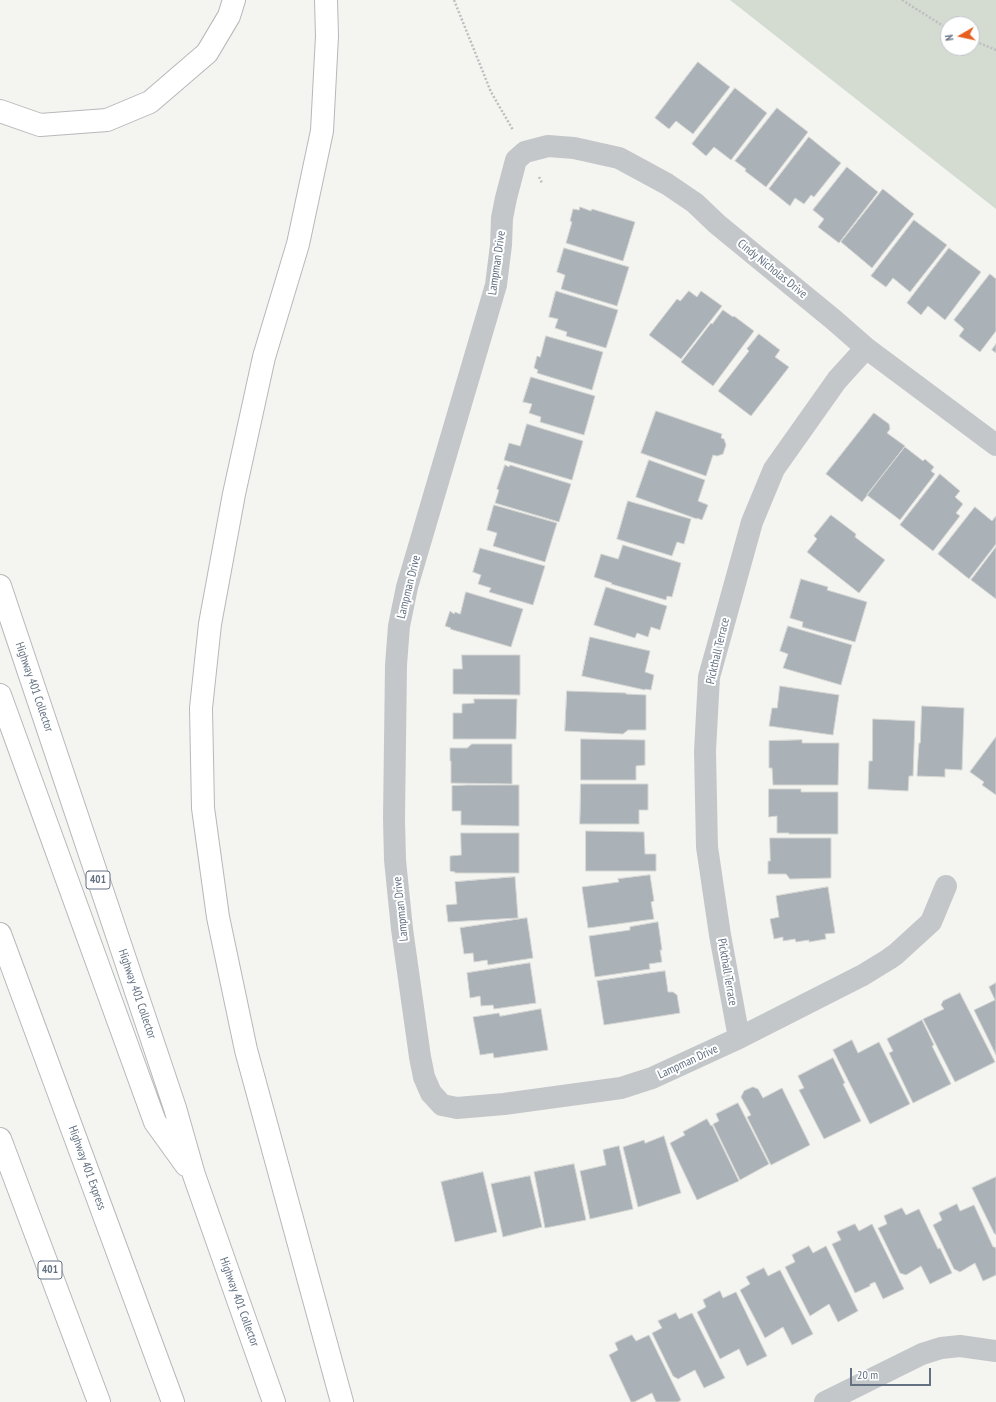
<!DOCTYPE html>
<html>
<head>
<meta charset="utf-8">
<style>
	body { margin:0 }
	#map { position:relative; width:996px; height:1402px; overflow:hidden; background:#f4f5f0; font-family:"PT Sans Narrow",sans-serif }
	canvas { display:block }
	.north { position:absolute; left:940px; top:16px; width:40px; height:40px; box-sizing:border-box; background:#fff; border:1px solid #c1c6cd; border-radius:50%; rotate:261deg; font-size:11px; font-weight:700; line-height:16px; text-align:center; color:#637182 }
	.north::after { content:''; display:block; margin:auto; width:14px; height:18px; background:#e65f1e; clip-path:polygon(50% 0,100% 100%,50% 72%,0 100%) }
	.scale { position:absolute; left:850px; top:1368px; width:81px; height:18px; box-sizing:border-box; border:2px solid #637182; border-top:0; padding-left:5px; font-size:12px; line-height:14px; white-space:nowrap; color:#637182; -webkit-text-stroke:3px #fff; paint-order:stroke }
</style>
</head>
<body>
<div id="map">
<canvas width="996" height="1402"></canvas>
<div class="north">N</div>
<div class="scale">20 m</div>
</div>
<script>
const ctx = document.querySelector('canvas').getContext('2d');
ctx.lineJoin = 'round';
function fillPath(path, color) {
  ctx.fillStyle = color;
  ctx.fill(path, 'evenodd');
}
function strokePath(path, color, width, dash) {
  ctx.strokeStyle = color;
  ctx.lineWidth = width;
  ctx.lineCap = dash ? 'butt' : 'round';
  ctx.setLineDash(dash || []);
  ctx.stroke(path);
}
function drawText(font, color, halo, rows, align = 'center') {
  ctx.font = font + ' "PT Sans Narrow",sans-serif';
  ctx.lineWidth = 4;
  ctx.setLineDash([]);
  ctx.textBaseline = 'middle';
  ctx.strokeStyle = halo;
  ctx.fillStyle = color;
  for (const [text, x, y, turn = 0] of rows) {
    ctx.save();
    ctx.translate(x, y);
    ctx.rotate((+turn || 0) * Math.PI / 180);
    ctx.textAlign = isNaN(turn) ? turn : align;
    if (halo) ctx.strokeText(text, 0, 0);
    ctx.fillText(text, 0, 0);
    ctx.restore();
  }
}
fillPath(new Path2D(`
	M730,0H996V209ZM948,24H972V48H948Z`), '#d4dcd1');
const building = new Path2D(`
	M698,62L730,87L693,134L676,121L669,129L655,118Z
	M735,88L767,113L731,160L714,147L706,156L692,144Z
	M777,108L808,132L766,187L745,171L746,169L735,161Z
	M809,137L841,163L814,197L811,195L804,204L795,198L790,206L769,189Z
	M847,167L878,192L839,243L818,227L824,219L813,210Z
	M883,189L914,214L872,268L841,242Z
	M580,207L591,211L592,209L635,222L623,261L566,243L572,222L570,221L573,209L579,210Z
	M914,220L947,245L910,292L893,278L886,287L871,276Z
	M564,248L629,267L617,306L561,289L565,275L557,272Z
	M949,248L981,272L945,320L928,306L921,315L907,303Z
	M990,274L996,279V331L980,352L959,336L964,329L954,320Z
	M556,291L618,310L606,348L566,336L567,332L555,328L558,319L549,317Z
	M689,291L697,297L701,291L722,306L681,359L649,335L677,299L680,301Z
	M723,310L733,317L734,316L754,331L713,386L681,362L711,323L712,324Z
	M759,334L780,350L775,357L789,367L751,416L718,391L749,351L747,349Z
	M546,336L603,352L592,390L537,373L538,370L534,368L537,356L540,357Z
	M996,344V353L992,350Z
	M531,377L595,396L584,435L540,422L541,417L529,413L532,404L523,402Z
	M656,411L722,434L721,438L724,439L726,445L723,454L717,456L713,455L706,476L641,453Z
	M874,413L889,424L890,429L887,433L905,446L862,502L826,474Z
	M527,424L583,441L572,480L504,460L509,443L520,446Z
	M905,447L923,461L925,459L934,467L931,471L935,474L900,520L867,495Z
	M649,460L705,480L698,501L708,505L702,520L697,518V519L636,497Z
	M505,465L509,467L510,465L571,484L559,522L495,503L499,490L497,489Z
	M940,474L960,491L955,497L963,504L956,513L960,516L933,551L900,525Z
	M628,501L691,519L684,544L677,542L672,556L617,539Z
	M494,505L557,523L545,562L493,546L497,533L487,530Z
	M975,507L992,521L996,516V544L969,579L938,554Z
	M831,515L856,534L855,537L885,560L859,593L807,552L817,539L814,536Z
	M623,545L681,563L672,597L667,596L666,600L611,584L612,583L594,577L601,554L618,559Z
	M996,547V599L971,580Z
	M480,548L545,566L533,605L489,592L491,588L478,584L481,575L473,572Z
	M801,579L828,587L827,590L867,602L855,642L802,627L803,622L790,618Z
	M606,587L667,606L660,630L651,627L648,637L637,633L635,638L594,625Z
	M466,592L523,609L511,647L450,629L451,628L445,626L450,611L454,614L455,612L460,614Z
	M788,626L852,645L841,685L783,668L788,654L780,651Z
	M590,637L650,651L645,672L654,675L651,690L645,689V690L582,676Z
	M462,655H520V695L453,694V669H462Z
	M780,686L839,695L833,735L769,726L772,708H777Z
	M567,691L626,693V694L646,695V730H628L623,734L565,731Z
	M474,699H517L516,739H453V713H462V704L474,703Z
	M922,706L964,708L962,770L945,769V777L917,776L919,743H920Z
	M873,719L915,721L913,776H909L908,791L868,789L869,761H872Z
	M996,737V795L982,785L984,782L970,772Z
	M581,739L645,740V765L636,766V780H581Z
	M802,740V743H839L838,785H773L772,768H769V741Z
	M472,744H512V784L451,783V761H450V748H467Z
	M581,784H648V810H639V824H580Z
	M467,785H519V826L461,825V811H452V786Z
	M769,789H801V792H838V834H789V833H777V816L769,817Z
	M586,831L644,832L645,854H656V871H586Z
	M461,833H519V873H455V872L450,871V856L461,855Z
	M770,838H831V878L790,879L786,874H768V861H770Z
	M650,875L654,901L651,902L654,919L588,928L582,887L619,882L618,879Z
	M515,877L518,918L448,922L446,905L457,904L455,882Z
	M828,887L835,933L825,934L826,939L809,942V940L796,942L795,939L783,941V937L774,939L770,919L779,917L776,896Z
	M527,918L533,958L488,965L487,960L474,962L473,953L464,954L460,928Z
	M658,922L662,950H660L662,962L649,964L650,969L595,977L589,936L630,930V927Z
	M530,963L536,1003L494,1009L493,1005L481,1006L480,996L470,998L467,973Z
	M665,971L668,992H673L677,995L680,1013L604,1025L597,981Z
	M996,983V1055L974,1010L995,1000L989,987Z
	M960,993L995,1062L955,1082L923,1019L944,1009L941,1005L943,1001Z
	M541,1009L548,1050L494,1058L493,1053L480,1055L473,1017L499,1013L500,1016Z
	M922,1020L934,1045L932,1046L951,1084L913,1103L889,1053L893,1051L887,1039Z
	M852,1040L858,1053L879,1042L910,1104L870,1124L833,1050Z
	M833,1058L845,1083L843,1084L861,1121L824,1139L799,1090L804,1088L798,1076Z
	M753,1087L758,1089L763,1098L782,1088L810,1145L771,1165L747,1117L751,1115L741,1097L744,1091Z
	M738,1103L769,1164L740,1180L713,1124L719,1121L716,1114Z
	M707,1119L711,1126L712,1125L739,1181L697,1200L670,1143L685,1135L683,1132Z
	M664,1136L681,1193L638,1207L623,1147L644,1140L645,1143Z
	M619,1146L633,1209L590,1219L580,1171L606,1165L603,1150Z
	M574,1164L586,1220L545,1228L534,1172Z
	M483,1172L497,1232L455,1242L441,1182Z
	M530,1176L542,1227L503,1237L491,1184Z
	M996,1177V1235L994,1233L972,1188Z
	M957,1204L960,1211L974,1205L993,1247H995L996,1249V1275L983,1281L975,1263L960,1272L954,1269L933,1225L942,1220L939,1213Z
	M902,1208L906,1215L919,1209L938,1249L940,1248L952,1273L930,1284L921,1266L906,1275L900,1273L878,1228L887,1224L884,1216Z
	M855,1224L859,1231L872,1224L904,1289L883,1299L875,1282L870,1284V1286L855,1293L832,1244L841,1240L837,1232Z
	M809,1246L813,1253L826,1246L858,1311L838,1322L829,1304L810,1316L785,1267L795,1262L792,1255Z
	M764,1268L768,1276L780,1270L813,1334L792,1345L783,1327L765,1338L740,1290L750,1284L746,1277Z
	M720,1291L723,1298L736,1292L767,1356L747,1366L739,1349L720,1359L697,1312L706,1307L703,1300Z
	M676,1313L679,1319L692,1313L725,1378L704,1388L695,1370L678,1379L673,1376L652,1333L662,1328L658,1321Z
	M632,1335L636,1341L649,1335L681,1400L678,1402H656L652,1393L634,1402H631L609,1355L618,1350L615,1343Z`);
fillPath(building, '#aab1b7');
strokePath(building, '#d5d6d3', 1);
const motorway = new Path2D(`
	M326,0L327,36L322,131L298,244L264,357L234,494L210,624L201,708L203,808L218,917L246,1050L342,1402
	M0,111L40,125L107,120L150,102L207,53L229,16L234,0
	M0,586L175,1108L194,1175L274,1402
	M0,695L155,1122L186,1165
	M0,934L173,1402
	M0,1139L99,1402`);
strokePath(motorway, '#b6b8bb', 24);
strokePath(new Path2D(`
	M454,0L491,92L513,130
	M902,0L948,29
	M972,40L996,50
	M539,177L542,183`), '#bdbec0', 2.5, [2, 2]);
strokePath(new Path2D(`
	M946,886L931,922L896,954L889,959L863,975L739,1038L652,1078L621,1088L504,1104L457,1108L442,1105L431,1093L424,1077L420,1057L402,929L395,860L394,819L396,665L399,626L407,587L496,285L501,245L502,218L506,198L516,160L525,152L548,146L574,148L619,158L667,184L695,203L717,224L834,320L866,348L996,445
	M739,1038L720,935L707,847L705,751L709,677L752,522L774,469L837,380L866,348
	M825,1402L922,1354L941,1348L960,1346L996,1351`), '#c4c7ca', 22);
strokePath(motorway, '#fff', 22);
for (const [x, y, w] of [
	[98,880,24],
	[50,1270,24]
]) {
  const box = new Path2D();
  box.roundRect(x - w / 2, y - 9, w, 18, 3);
  ctx.fillStyle = '#fff';
  ctx.fill(box);
  strokePath(box, '#637182', 1);
}
drawText('bold 11px', '#637182', null, [
	["401",98,880],
	["401",50,1270]
]);
drawText('12px', '#637182', '#fff', [
	["Lampman Drive",497,263,-82],
	["Cindy Nicholas Drive",772,269,39],
	["Lampman Drive",409,587,-76],
	["Pickthall Terrace",718,651,-77],
	["Highway 401 Collector",34,687,71],
	["Lampman Drive",401,909,-96],
	["Pickthall Terrace",727,972,80],
	["Highway 401 Collector",137,994,71],
	["Lampman Drive",688,1062,-25],
	["Highway 401 Express",87,1168,70],
	["Highway 401 Collector",239,1302,70]
]);
</script>
</body>
</html>
